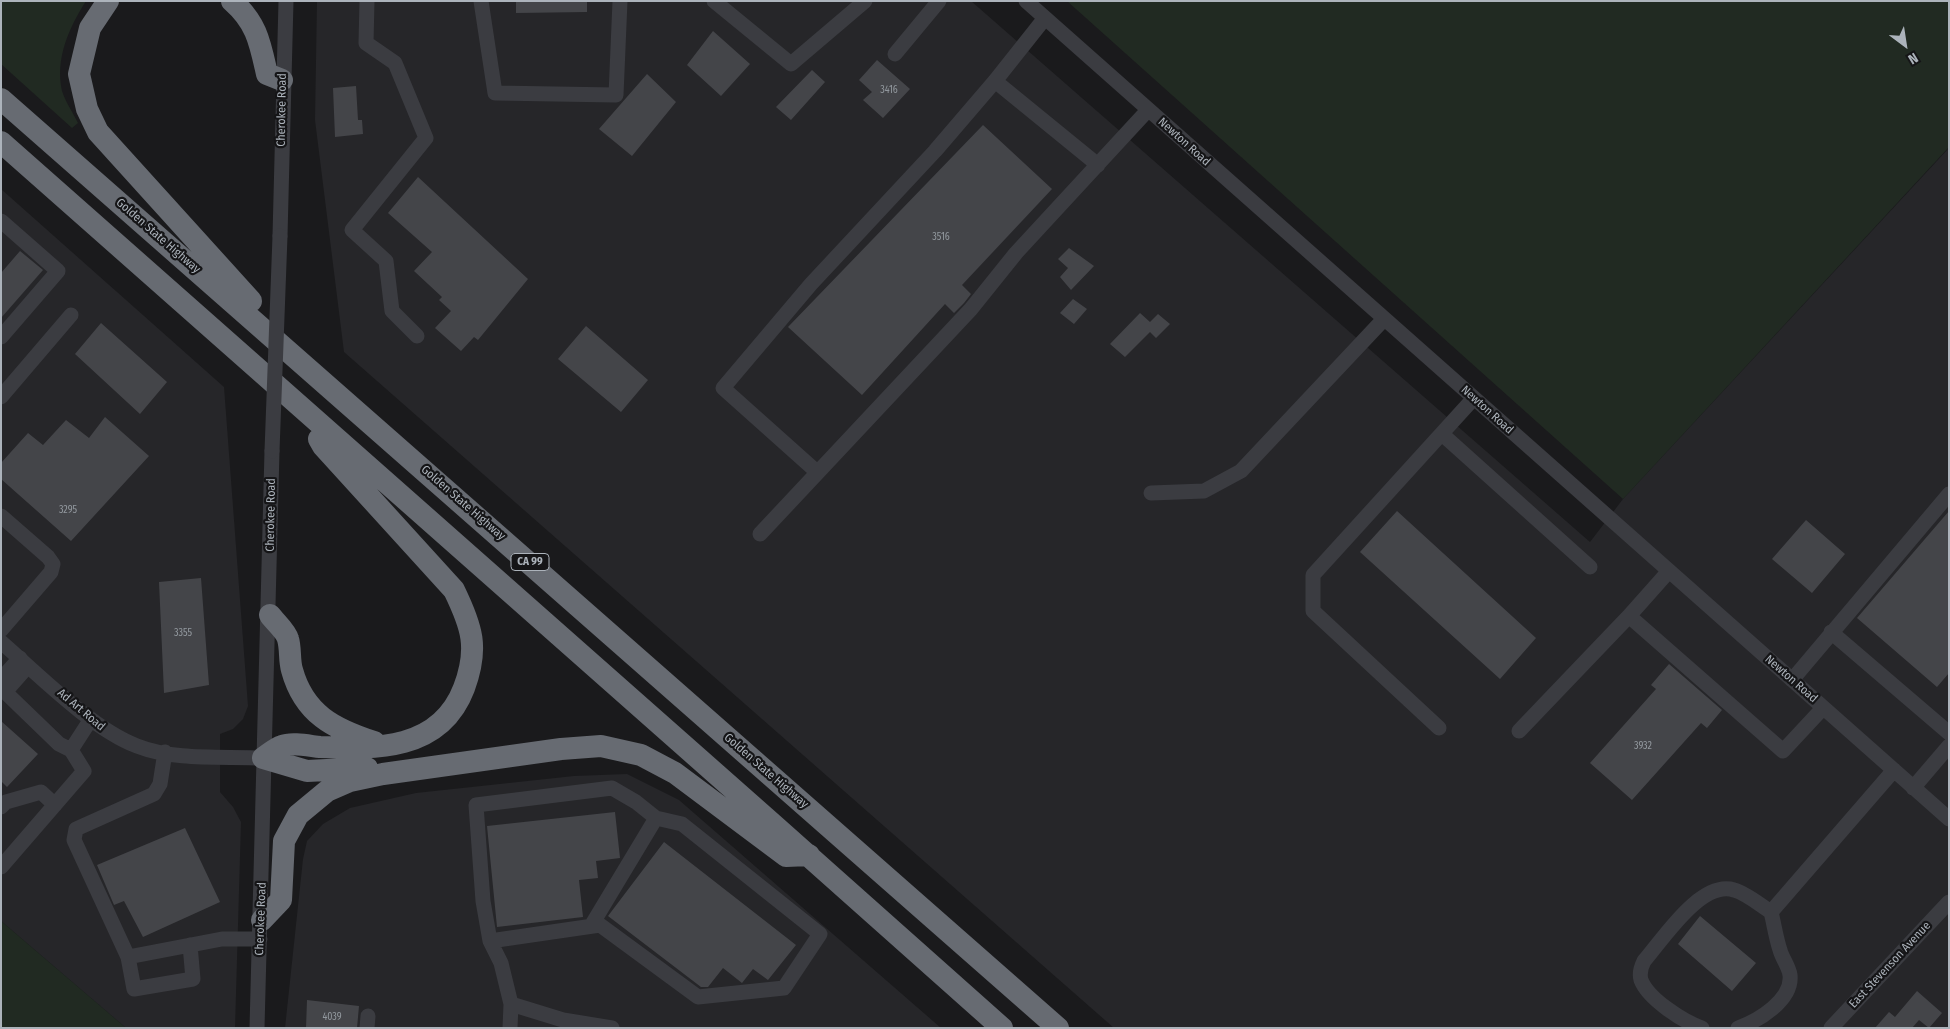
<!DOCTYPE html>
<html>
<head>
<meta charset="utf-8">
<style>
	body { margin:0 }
	#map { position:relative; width:1950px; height:1029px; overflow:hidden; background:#1a1a1c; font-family:"Fira Sans Condensed",sans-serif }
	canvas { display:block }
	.frame { position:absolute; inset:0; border:2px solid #acb3bb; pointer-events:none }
	.north { position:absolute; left:1880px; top:20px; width:50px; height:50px; -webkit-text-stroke:4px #151517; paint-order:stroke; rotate:149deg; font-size:14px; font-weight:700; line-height:20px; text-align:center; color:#acb3bb }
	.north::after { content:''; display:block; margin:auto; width:18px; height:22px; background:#acb3bb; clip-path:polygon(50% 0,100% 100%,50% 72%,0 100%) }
</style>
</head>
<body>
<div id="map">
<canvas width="1950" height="1029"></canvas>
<div class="frame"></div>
<div class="north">N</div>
</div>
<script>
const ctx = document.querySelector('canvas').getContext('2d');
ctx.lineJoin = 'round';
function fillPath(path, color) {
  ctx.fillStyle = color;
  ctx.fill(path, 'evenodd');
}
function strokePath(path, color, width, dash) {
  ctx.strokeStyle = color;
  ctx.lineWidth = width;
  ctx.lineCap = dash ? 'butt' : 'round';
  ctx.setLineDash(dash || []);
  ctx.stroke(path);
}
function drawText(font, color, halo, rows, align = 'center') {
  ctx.font = font + ' "Fira Sans Condensed",sans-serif';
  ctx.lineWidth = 4.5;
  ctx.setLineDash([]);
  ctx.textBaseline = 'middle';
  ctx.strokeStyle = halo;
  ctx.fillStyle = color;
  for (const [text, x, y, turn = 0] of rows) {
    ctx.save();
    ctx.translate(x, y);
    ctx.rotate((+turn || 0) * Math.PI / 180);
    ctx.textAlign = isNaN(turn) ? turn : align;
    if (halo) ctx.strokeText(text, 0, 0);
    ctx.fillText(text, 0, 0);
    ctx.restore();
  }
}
fillPath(new Path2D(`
	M317,1H971L1590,542L1623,499L1949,148V1028H1114L344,352L315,120Z
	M1,189L224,387L248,706L243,719L233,729L220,734V792L233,807L241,822L235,1028H126L1,921Z
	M627,774L679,800L941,1028H285L303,859L307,841L323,824L350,808L416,793L574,776Z`), '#262629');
fillPath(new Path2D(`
	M1,1H86C69,28 55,58 62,91C65,101 73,113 78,123L72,128L1,64Z
	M1067,1H1949V147L1623,499Z
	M1,921L126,1028H1Z`), '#212a22');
fillPath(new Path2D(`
	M516,1H587V12L516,13Z
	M713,31L750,64L721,96L687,65Z
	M877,60L910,89L883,118L863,100L872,92L859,80Z
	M812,70L825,82L791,120L776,107Z
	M647,74L676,102L632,156L599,129Z
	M356,86L358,120H362L363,134L335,137L333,88Z
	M983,125L1052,189L962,285L971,294L964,303L954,313L945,304L862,395L788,327Z
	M418,177L528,279L478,340L474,337L461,351L435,328L451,311L439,300L442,297L414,271L432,252L388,213Z
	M1069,248L1094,266L1071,290L1060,277L1068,268L1058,259Z
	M20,251L43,270L1,318V273Z
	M1073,299L1087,309L1074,324L1060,313Z
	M1140,313L1150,322L1158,314L1170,324L1156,338L1150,332L1125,357L1110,344Z
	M101,323L167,382L140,414L75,354Z
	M586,326L648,380L621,412L558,359Z
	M105,417L149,456L71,541L1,479V463L28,433L43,445L66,420L89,438Z
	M1397,511L1536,638L1500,679L1360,552Z
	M1949,511V673L1937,687L1857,618Z
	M1806,520L1845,554L1812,593L1772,559Z
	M201,578L209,685L164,693L159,582Z
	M1669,664L1722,710L1707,728L1701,723L1632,800L1590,763L1656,689L1651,685Z
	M1,721L38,754L7,787L1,781Z
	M615,812L620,858L596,861L598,878L579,880L583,917L497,927L487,826Z
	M185,828L220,902L143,937L124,901L114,905L97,865Z
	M664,842L796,945L768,980L753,969L742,983L723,968L708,987H701L608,916Z
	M1700,916L1756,963L1732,991L1678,944Z
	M1917,991L1942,1013L1929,1028L1919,1020L1912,1028H1875L1889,1012L1895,1017Z
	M307,1000L359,1006L357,1028H306Z`), '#444549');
strokePath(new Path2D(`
	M367,1L366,43L395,63L426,138L352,230L386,261L392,311L417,336
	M481,1L495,93L616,95L620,1
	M714,1L791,64L865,1
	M1026,1L1949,819
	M895,54L939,1
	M995,81L1098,165
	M1,221L58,271L1,337
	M280,236L286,1
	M1,397L71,315
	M1442,434L1590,567
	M817,472L723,388L811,284L935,151L995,81L1045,18
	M1151,493L1204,491L1241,471L1384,319
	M1,516L48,557L53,564L51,572L1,630
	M760,534L971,309L1016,253L1148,110
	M1669,571L1629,616L1783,751L1823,708
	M1831,632L1949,733
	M1,642C39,675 92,729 137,746C175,761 223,756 263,758
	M28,666L5,692L59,744L71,750
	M1,679L20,658
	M1792,680L1949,494
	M1439,728L1313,611V575L1474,398
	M1519,731L1629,616
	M165,752L160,784L154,794L76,829L74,840L128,957L222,939H260
	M1913,788L1949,746
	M1,807L6,802L41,792L55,805
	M1,867L84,771L71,750L91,719
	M1771,912L1894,770
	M591,926L656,818
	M490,941L600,925L698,997L784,988L820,934L682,824L656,818L636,802L612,788L476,805L483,901L490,941L501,963L511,1004L510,1028
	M128,957L134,989L193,979L190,945
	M511,1004L563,1020L612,1028
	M257,1028L272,451
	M367,1028L368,1016
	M1702,1028C1684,1022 1648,999 1641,980C1639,973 1641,967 1644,961C1664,938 1701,880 1734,890C1746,893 1760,905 1771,912C1774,924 1776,938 1780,950C1782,958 1789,967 1790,975C1793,1000 1758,1021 1738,1028
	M1831,1028L1949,902`), '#3b3c41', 15);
strokePath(new Path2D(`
	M108,1L90,28L79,74L87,109L98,132L251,301
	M232,1C257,23 260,43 267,74L282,80
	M1,99L1058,1028
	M1,142C334,439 670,731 1002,1028
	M270,615C275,622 286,631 288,639C291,649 289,660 292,670C304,714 334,729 374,742
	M263,758C269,754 275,748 282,746C292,742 310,746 320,747C376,749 440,751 464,688C479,648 472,627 454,590L323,446L319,439
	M263,758L307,771L367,768
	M262,920L281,900L284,841L298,815L327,791L350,781L383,774L561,749L601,746L641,755L675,773L786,856L809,855`), '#676b72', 22);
strokePath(new Path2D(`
	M272,451L280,236`), '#3b3c41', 15);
drawText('10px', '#92989e', null, [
	["3416",889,90],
	["3516",941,237],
	["3295",68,510],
	["3355",183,633],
	["3932",1643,746],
	["4039",332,1017]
]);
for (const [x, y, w] of [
	[530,562,38]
]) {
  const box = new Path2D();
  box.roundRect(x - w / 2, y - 8.5, w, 17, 4);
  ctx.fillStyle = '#151517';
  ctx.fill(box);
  strokePath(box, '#acb3bb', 1);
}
drawText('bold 11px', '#acb3bb', null, [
	["CA 99",530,562]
]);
drawText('12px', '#acb3bb', '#151517', [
	["Cherokee Road",282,110,-89],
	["Newton Road",1184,142,42],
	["Golden State Highway",158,236,41],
	["Newton Road",1487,410,42],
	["Golden State Highway",463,503,41],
	["Cherokee Road",271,515,-89],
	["Newton Road",1791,679,41],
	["Ad Art Road",81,710,40],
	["Golden State Highway",766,771,41],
	["Cherokee Road",261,919,-88],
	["East Stevenson Avenue",1890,965,-47]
]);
</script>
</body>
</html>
